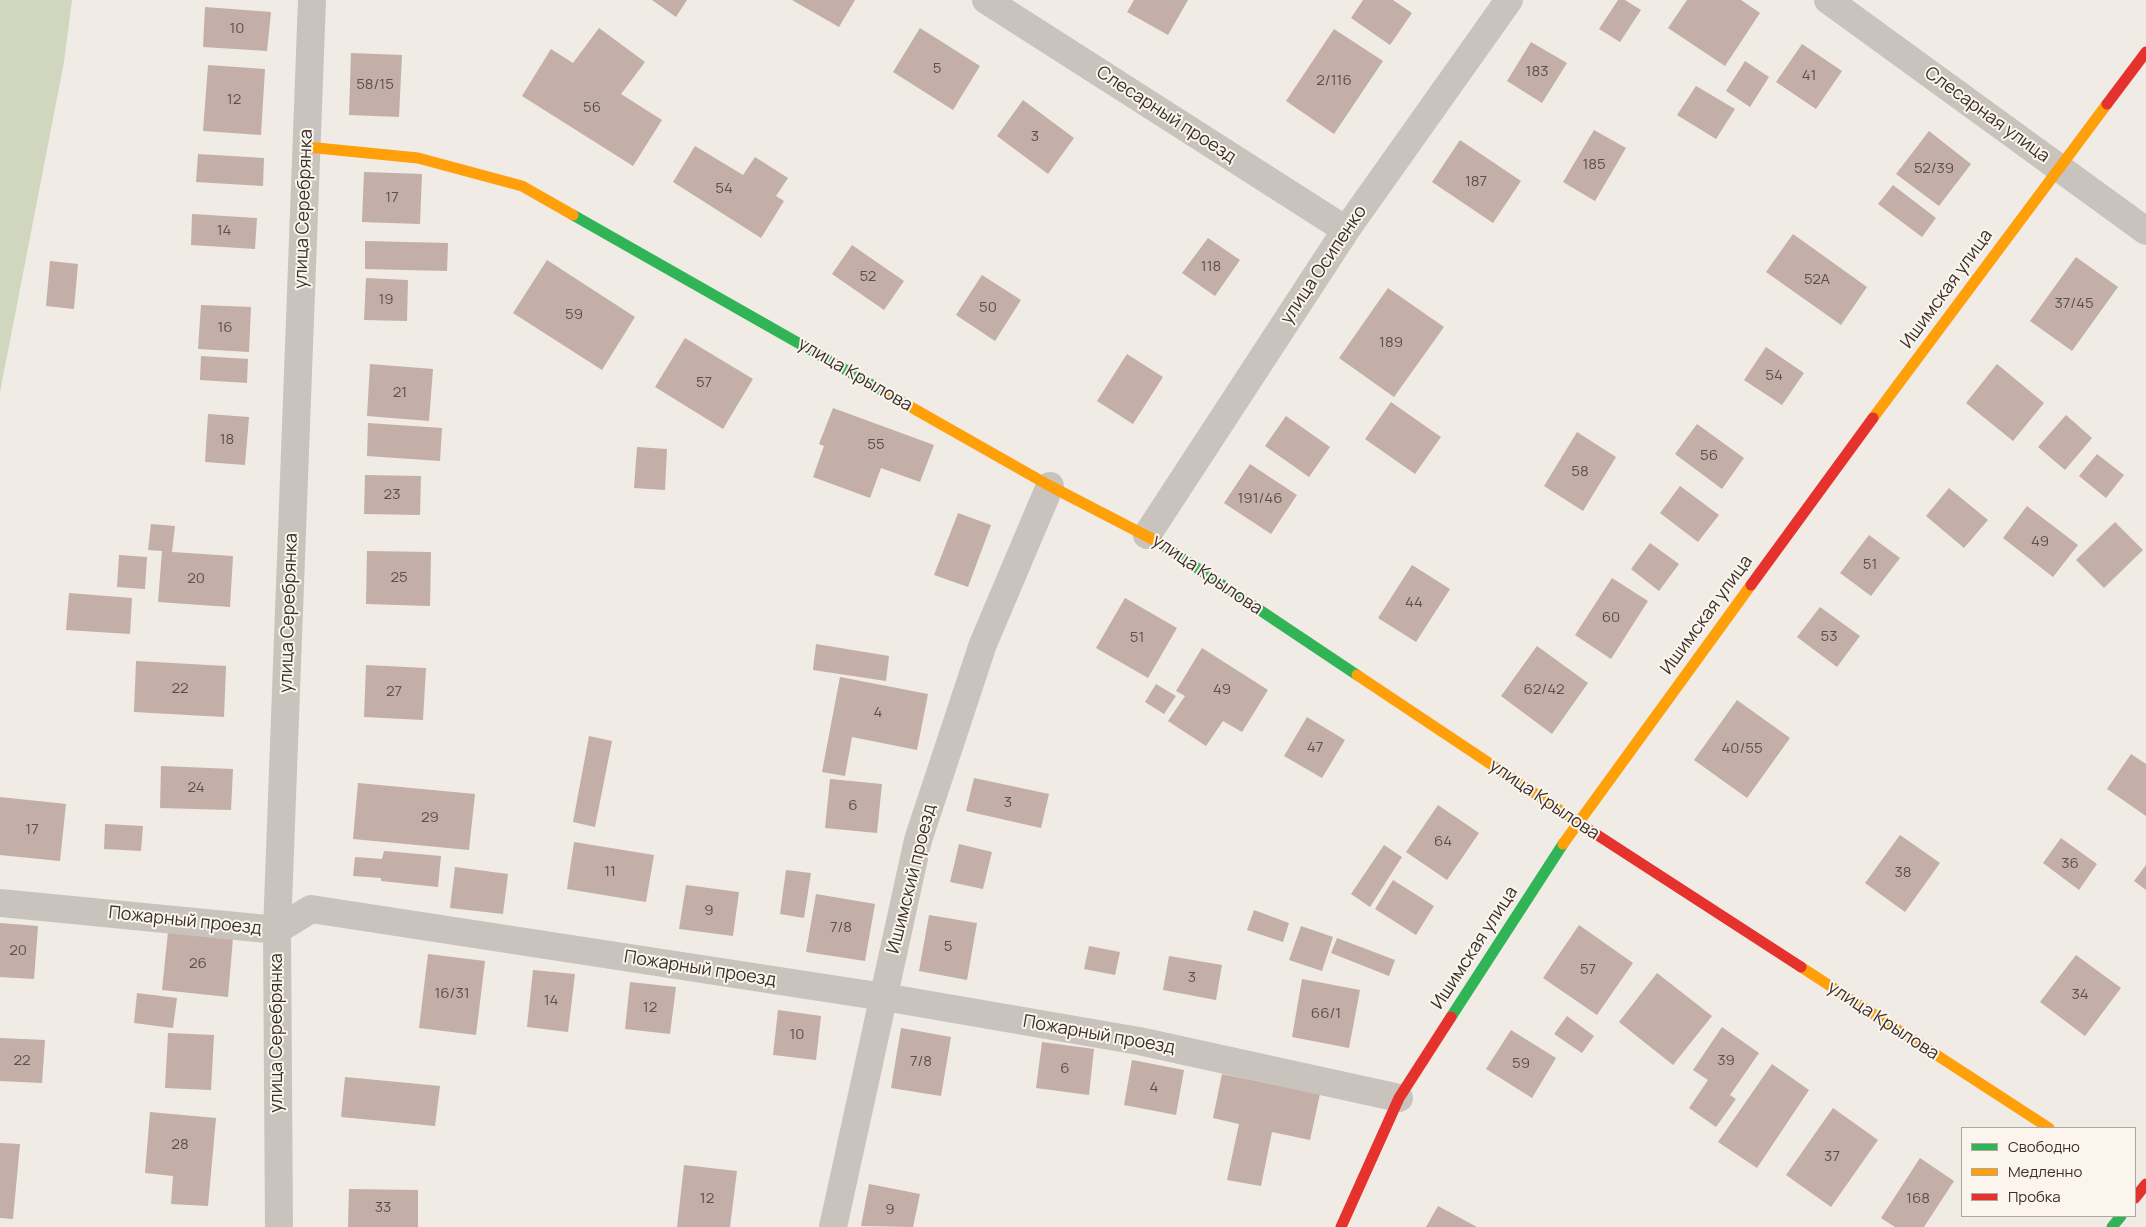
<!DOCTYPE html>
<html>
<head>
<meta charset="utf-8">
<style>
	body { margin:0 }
	#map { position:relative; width:2146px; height:1227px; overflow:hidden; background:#f0ebe5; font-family:Manrope,sans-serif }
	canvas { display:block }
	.legend { position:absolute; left:1961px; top:1127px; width:175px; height:90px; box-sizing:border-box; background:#fbf5ee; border:1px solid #aea6a0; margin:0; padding:6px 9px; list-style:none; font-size:15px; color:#3b302b }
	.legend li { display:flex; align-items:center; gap:10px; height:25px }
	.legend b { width:25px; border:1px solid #aea6a0 }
</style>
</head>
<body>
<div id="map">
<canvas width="2146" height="1227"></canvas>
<ul class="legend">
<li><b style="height:6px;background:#30b455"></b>Свободно</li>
<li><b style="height:6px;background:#ff9f0a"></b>Медленно</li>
<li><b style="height:6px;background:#e5322d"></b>Пробка</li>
</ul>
</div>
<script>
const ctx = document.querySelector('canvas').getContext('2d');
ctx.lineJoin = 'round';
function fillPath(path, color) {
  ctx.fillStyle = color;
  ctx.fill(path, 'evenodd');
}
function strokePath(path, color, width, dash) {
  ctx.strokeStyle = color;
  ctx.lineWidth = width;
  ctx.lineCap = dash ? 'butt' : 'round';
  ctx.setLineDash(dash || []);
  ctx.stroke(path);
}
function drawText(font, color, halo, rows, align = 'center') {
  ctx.font = font + ' Manrope,sans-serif';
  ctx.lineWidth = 4;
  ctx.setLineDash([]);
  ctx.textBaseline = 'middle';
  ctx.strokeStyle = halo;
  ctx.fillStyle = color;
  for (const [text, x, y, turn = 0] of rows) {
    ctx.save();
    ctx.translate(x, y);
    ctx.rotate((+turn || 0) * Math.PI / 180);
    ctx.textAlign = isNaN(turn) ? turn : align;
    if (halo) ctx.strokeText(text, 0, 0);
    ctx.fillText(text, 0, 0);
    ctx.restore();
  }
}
fillPath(new Path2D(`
	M0,0H72L64,62L0,392Z`), '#d1d6bf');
fillPath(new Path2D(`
	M652,0H687L676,17Z
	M792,0H855L839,27Z
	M1134,0H1188L1168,35L1127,12Z
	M1363,0H1393L1412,13L1390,45L1351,18Z
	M1618,0H1625L1641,10L1620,42L1599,29Z
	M1687,0H1741L1760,13L1725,66L1668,28Z
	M205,7L271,12L267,51L203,47Z
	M599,28L645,62L621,94L662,120L633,166L522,96L551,49L573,63Z
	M920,28L980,66L953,110L893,72Z
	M1334,29L1383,61L1334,134L1286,101Z
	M1531,42L1567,63L1542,103L1507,81Z
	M1802,44L1842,71L1816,109L1776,82Z
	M351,53L402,55L399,117L349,115Z
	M1745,61L1769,77L1750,107L1726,91Z
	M208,65L265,69L261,135L203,131Z
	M1696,86L1735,109L1716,139L1677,115Z
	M1023,100L1074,138L1048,174L997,136Z
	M1594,130L1626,148L1595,201L1563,182Z
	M1929,131L1971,164L1939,206L1896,174Z
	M1460,140L1521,181L1493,223L1432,182Z
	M695,146L743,175L755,157L788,178L776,196L784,201L761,238L673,182Z
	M198,154L264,158L263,186L196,182Z
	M364,172L422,174L420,224L362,222Z
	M1893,185L1936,218L1922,237L1878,204Z
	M192,214L257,218L255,249L191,245Z
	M1793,234L1867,287L1841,325L1766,272Z
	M1208,238L1240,260L1215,296L1182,273Z
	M365,241L448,243L447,271L365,269Z
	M852,245L904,281L884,310L832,274Z
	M2076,257L2118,287L2072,351L2030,321Z
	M547,260L635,317L602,370L513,313Z
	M50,261L78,264L74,309L46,306Z
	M982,275L1021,300L995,341L956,315Z
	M366,278L408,280L407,321L364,320Z
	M1388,288L1444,327L1394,397L1339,358Z
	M201,305L251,307L249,352L198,349Z
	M685,338L753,379L723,429L655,387Z
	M1766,347L1804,373L1782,405L1744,380Z
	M1127,354L1163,377L1133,424L1097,401Z
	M201,356L248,359L247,383L200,380Z
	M370,364L433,369L429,421L367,416Z
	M1997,364L2044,403L2013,441L1966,403Z
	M1391,402L1441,437L1415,474L1365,439Z
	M833,408L934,445L920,482L881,468L870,498L813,477L824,446L819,444Z
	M208,414L249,417L245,465L205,462Z
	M2066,415L2092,438L2065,470L2038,447Z
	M1286,416L1330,447L1309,477L1265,446Z
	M368,423L442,428L440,461L367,456Z
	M1697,424L1744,458L1722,489L1675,454Z
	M1577,432L1616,457L1583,511L1544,486Z
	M637,447L667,449L665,490L634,488Z
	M2097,454L2124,475L2106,498L2079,476Z
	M1250,464L1297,495L1271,534L1224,503Z
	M365,475L421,476L420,515L364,514Z
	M1680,486L1719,515L1698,542L1660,513Z
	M1949,488L1988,520L1964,548L1926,516Z
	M2027,506L2078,545L2053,577L2003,538Z
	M958,513L991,525L968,587L934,575Z
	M2115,522L2143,550L2104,588L2076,560Z
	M151,524L175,526L172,552L233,556L230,607L158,602L162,551L148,550Z
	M1869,535L1900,558L1871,596L1840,573Z
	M1650,543L1679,564L1659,591L1631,569Z
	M367,551L431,552L430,606L366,604Z
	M119,555L147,557L145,589L117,587Z
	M1412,565L1450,589L1416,642L1378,618Z
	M1612,578L1648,601L1611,659L1575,635Z
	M69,593L132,598L130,634L66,630Z
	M1125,598L1177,628L1148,678L1096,648Z
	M1820,607L1860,636L1837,667L1797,637Z
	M816,644L889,656L886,681L813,670Z
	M1537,646L1588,683L1552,734L1501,696Z
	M1202,648L1268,690L1242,732L1223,721L1206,746L1168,721L1185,696L1176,691Z
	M136,661L226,666L224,717L134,712Z
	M366,665L426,668L423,720L364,717Z
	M840,677L928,694L917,750L852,737L845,776L822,772Z
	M1156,684L1176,696L1164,714L1145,702Z
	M1737,700L1790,738L1747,798L1694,760Z
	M1307,717L1345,740L1322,778L1284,756Z
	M589,736L612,741L595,827L573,822Z
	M2131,754L2146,764V816L2107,789Z
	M161,766L233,769L231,810L160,808Z
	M974,778L1049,794L1041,828L966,811Z
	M830,779L882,784L877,833L825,828Z
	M358,783L475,794L469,850L353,839Z
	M0,797L66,804L60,861L0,855Z
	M1438,805L1479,833L1447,880L1406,852Z
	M105,824L143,826L141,851L104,849Z
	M1900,835L1940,863L1905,912L1865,883Z
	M2061,838L2097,864L2079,890L2043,863Z
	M574,842L654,855L646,902L567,889Z
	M959,844L992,852L983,889L950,882Z
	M1384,845L1402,857L1370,907L1351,894Z
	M384,851L441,856L438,887L381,881V878L353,876L355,857L382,859Z
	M2146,865V890L2134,881Z
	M455,867L508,874L503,914L450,908Z
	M786,870L811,873L804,918L780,914Z
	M1393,880L1434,906L1416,935L1375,909Z
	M686,885L739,892L733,936L679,929Z
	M816,894L875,904L865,961L806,952Z
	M1254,910L1289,923L1283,942L1247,930Z
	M929,915L977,923L967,980L919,971Z
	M0,923L38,926L34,979L0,977Z
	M1579,925L1633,963L1597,1015L1543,978Z
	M1301,926L1333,937L1322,971L1289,960Z
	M168,932L233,938L228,997L162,990Z
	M1337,938L1395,960L1389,976L1331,953Z
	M1089,946L1120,952L1115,975L1084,969Z
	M428,954L485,961L476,1035L419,1028Z
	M2076,955L2121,988L2085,1036L2040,1002Z
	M1169,956L1222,965L1216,1000L1163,990Z
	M533,970L575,974L568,1032L527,1027Z
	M1657,973L1712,1016L1673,1065L1619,1022Z
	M1302,979L1360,990L1349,1048L1292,1037Z
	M630,982L676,987L670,1034L625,1029Z
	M137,993L177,998L173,1028L134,1023Z
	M778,1010L821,1016L816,1060L773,1055Z
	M1567,1016L1594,1036L1582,1053L1554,1034Z
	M1722,1027L1759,1053L1730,1095L1736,1099L1716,1127L1689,1108L1708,1080L1693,1070Z
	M901,1028L951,1037L941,1096L891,1088Z
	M1511,1030L1556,1058L1532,1098L1486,1069Z
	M168,1033L214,1035L211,1090L165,1088Z
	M0,1038L45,1040L42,1083L0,1081Z
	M1042,1042L1094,1049L1089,1095L1036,1088Z
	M1132,1060L1184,1070L1176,1115L1124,1105Z
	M1772,1064L1809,1090L1757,1168L1718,1142Z
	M1222,1074L1320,1094L1310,1140L1272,1132L1261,1186L1227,1180L1239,1124L1213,1118Z
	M345,1077L440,1086L435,1126L341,1117Z
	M1833,1108L1878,1140L1831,1207L1786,1175Z
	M150,1112L216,1118L208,1206L171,1204L173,1176L145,1173Z
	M0,1143L20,1144L13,1219L0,1218Z
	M1920,1158L1954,1181L1924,1227H1895L1881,1218Z
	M684,1165L737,1171L730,1227H677Z
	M869,1184L920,1194L913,1227L861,1226Z
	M349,1189L418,1190V1227H348Z
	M1438,1206L1477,1227H1426Z`), '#c3afa7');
strokePath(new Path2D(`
	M986,0L1346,230
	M1828,0L2146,231
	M1147,535L1346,230L1509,0
	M0,903L277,930L311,909L884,997L1139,1041L1399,1098
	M279,1227L277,930L312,0
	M833,1227L918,840L983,644L1050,486`), '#c9c3be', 28);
strokePath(new Path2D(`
	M573,215L888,394
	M1158,542L1357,675
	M1451,1017L1563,844
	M2112,1227L2121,1216`), '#30b455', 11);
strokePath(new Path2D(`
	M307,147L418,158L522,186L573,215
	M888,394L1050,486L1158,542
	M1873,418L2107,104
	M1357,675L1588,829
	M1563,844L1751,585
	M1801,967L2049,1128`), '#ff9f0a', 11);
strokePath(new Path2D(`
	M2107,104L2146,52
	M1751,585L1873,418
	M1588,829L1801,967
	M2135,1198L2146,1184
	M1341,1227L1399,1098L1451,1017`), '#e5322d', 11);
drawText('15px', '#5d504a', null, [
	["10",237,29],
	["5",937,69],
	["183",1537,72],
	["41",1809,76],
	["2/116",1334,81],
	["58/15",375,85],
	["12",234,100],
	["56",592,108],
	["3",1035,137],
	["185",1594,165],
	["52/39",1934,169],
	["187",1476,182],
	["54",724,189],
	["17",392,198],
	["14",224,231],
	["118",1211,267],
	["52",868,277],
	["52А",1817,280],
	["19",386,300],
	["37/45",2074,304],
	["50",988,308],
	["59",574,315],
	["16",225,328],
	["189",1391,343],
	["54",1774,376],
	["57",704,383],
	["21",400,393],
	["18",227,440],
	["55",876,445],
	["56",1709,456],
	["58",1580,472],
	["23",392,495],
	["191/46",1260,499],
	["49",2040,542],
	["51",1870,565],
	["25",399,578],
	["20",196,579],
	["44",1414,603],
	["60",1611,618],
	["53",1829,637],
	["51",1137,638],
	["22",180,689],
	["49",1222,690],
	["62/42",1544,690],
	["27",394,692],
	["4",878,713],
	["47",1315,748],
	["40/55",1742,749],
	["24",196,788],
	["3",1008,803],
	["6",853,806],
	["29",430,818],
	["17",32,830],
	["64",1443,842],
	["36",2070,864],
	["11",610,872],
	["38",1903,873],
	["9",709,911],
	["7/8",841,928],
	["5",948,947],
	["20",18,951],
	["26",198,964],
	["57",1588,970],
	["3",1192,978],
	["16/31",452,994],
	["34",2080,995],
	["14",551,1001],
	["12",650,1008],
	["66/1",1326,1014],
	["10",797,1035],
	["22",22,1061],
	["39",1726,1061],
	["7/8",921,1062],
	["59",1521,1064],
	["6",1065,1069],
	["4",1154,1088],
	["28",180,1145],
	["37",1832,1157],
	["12",707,1199],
	["168",1918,1199],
	["33",383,1208],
	["9",890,1210]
]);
drawText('18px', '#3b302b', '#fbf5ee', [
	["Слесарный проезд",1166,115,33],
	["Слесарная улица",1987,115,36],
	["улица Серебрянка",304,209,-88],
	["улица Осипенко",1324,265,-56],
	["Ишимская улица",1947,289,-54],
	["улица Крылова",855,375,30],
	["улица Крылова",1207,575,34],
	["улица Серебрянка",289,613,-88],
	["Ишимская улица",1707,615,-54],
	["улица Крылова",1544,800,34],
	["Ишимский проезд",912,879,-76],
	["Пожарный проезд",185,921,6],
	["Ишимская улица",1475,948,-57],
	["Пожарный проезд",700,969,9],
	["улица Крылова",1883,1021,33],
	["улица Серебрянка",277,1033,-90],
	["Пожарный проезд",1099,1035,10]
]);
</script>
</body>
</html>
